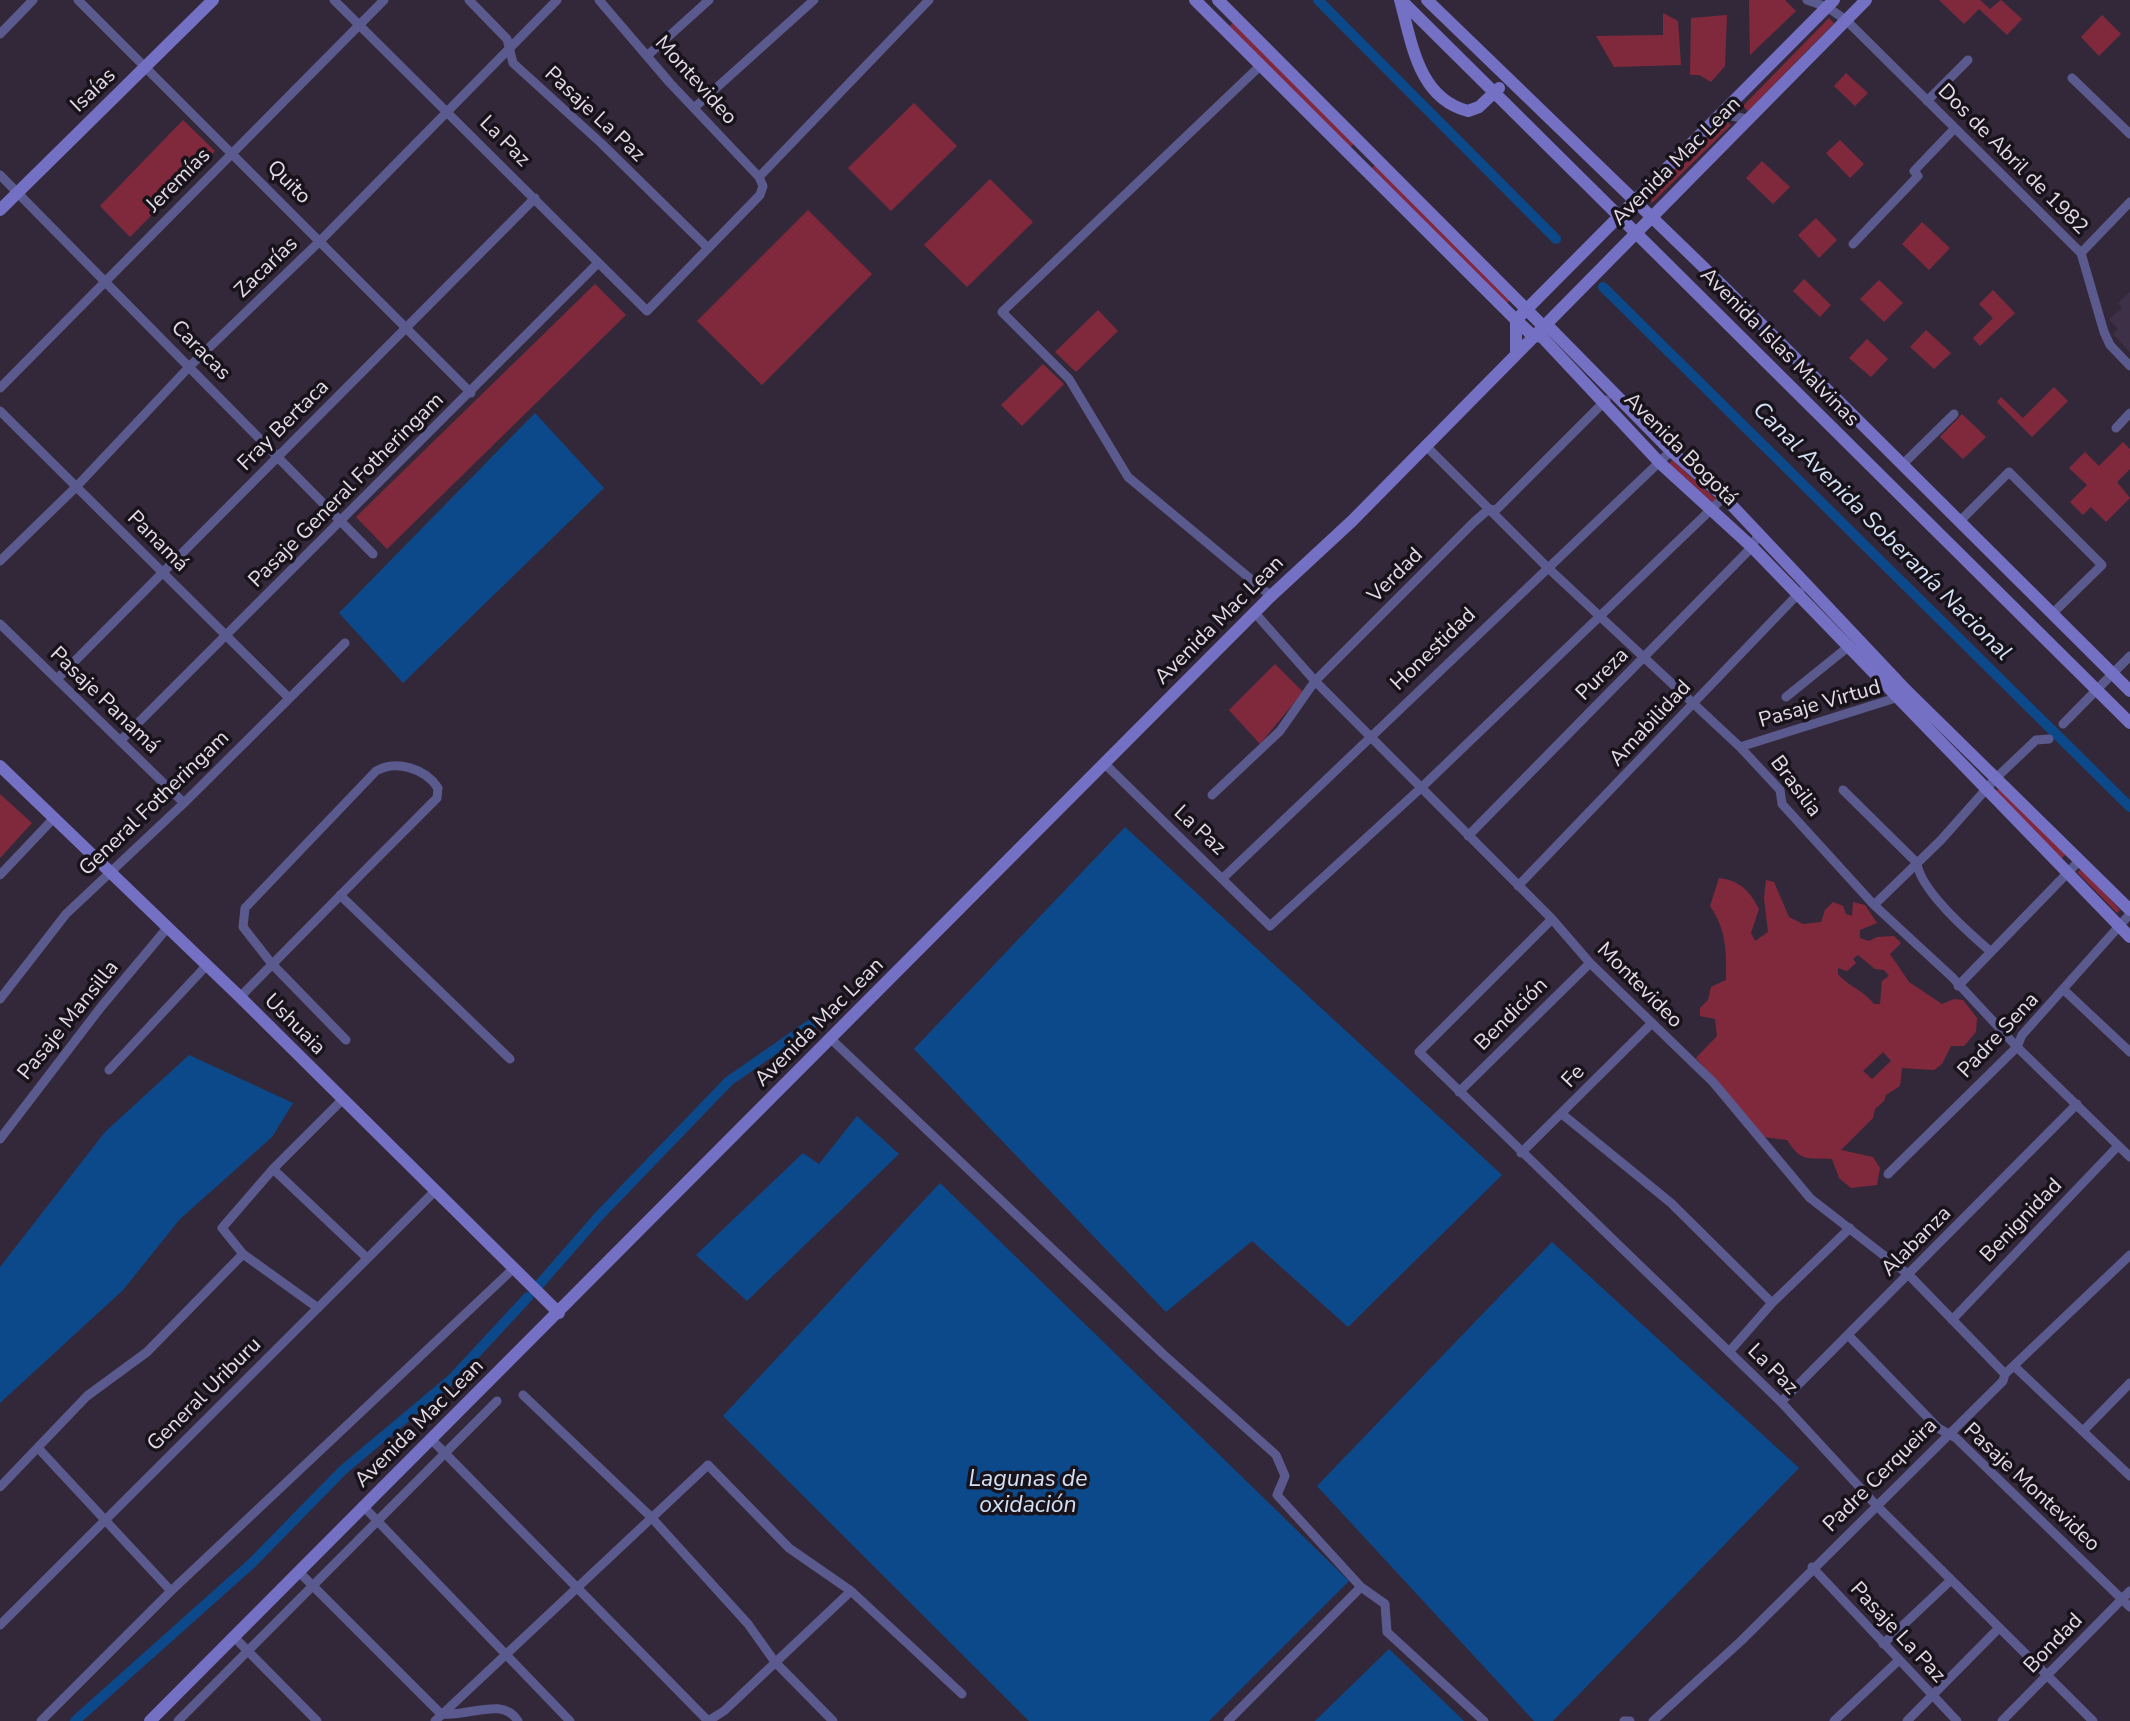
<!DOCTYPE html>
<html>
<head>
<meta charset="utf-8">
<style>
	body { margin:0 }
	canvas { display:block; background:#332839 }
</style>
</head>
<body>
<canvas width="2130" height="1721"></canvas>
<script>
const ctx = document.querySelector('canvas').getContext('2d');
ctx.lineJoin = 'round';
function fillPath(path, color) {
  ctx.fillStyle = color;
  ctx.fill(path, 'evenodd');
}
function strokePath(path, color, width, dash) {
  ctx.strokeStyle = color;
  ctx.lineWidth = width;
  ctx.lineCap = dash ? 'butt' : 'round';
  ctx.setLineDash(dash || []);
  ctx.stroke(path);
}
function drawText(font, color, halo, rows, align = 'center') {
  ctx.font = font + ' "Nunito Sans",sans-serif';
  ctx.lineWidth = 7;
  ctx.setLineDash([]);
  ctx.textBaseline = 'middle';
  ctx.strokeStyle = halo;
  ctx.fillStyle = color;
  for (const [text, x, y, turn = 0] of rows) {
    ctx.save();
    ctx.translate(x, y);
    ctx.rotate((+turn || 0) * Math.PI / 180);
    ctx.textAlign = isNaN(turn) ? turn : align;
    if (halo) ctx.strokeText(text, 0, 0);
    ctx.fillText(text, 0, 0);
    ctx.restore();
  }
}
fillPath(new Path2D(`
	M2130,292V352L2113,334L2118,329L2109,319L2122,308L2118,303Z`), '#3e3046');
fillPath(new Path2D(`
	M1749,0H1785L1796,11L1750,55Z
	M1939,0H1980L1990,9L2001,0L2022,19L2007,35L1979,9L1964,24Z
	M1663,13L1678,21L1681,65L1614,67L1596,36L1663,35Z
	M1727,15L1725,66L1711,82L1699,75H1690L1691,18Z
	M2102,15L2121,34L2099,56L2081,37Z
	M1829,18L1834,23L1748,111L1743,106Z
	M1233,23L1355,142L1350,148L1228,28Z
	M1846,73L1868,93L1855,106L1834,86Z
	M914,103L957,146L891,211L848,168Z
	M1724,119L1731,125L1652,203L1647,196Z
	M183,120L215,151L130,237L100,206Z
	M1840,140L1864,164L1850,178L1826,153Z
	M1762,161L1790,187L1773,204L1746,178Z
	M1377,163L1511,299L1506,304L1372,168Z
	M990,179L1033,222L967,287L924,245Z
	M808,210L872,274L762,385L697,321Z
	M1816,218L1837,240L1819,258L1798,235Z
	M1922,222L1950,248L1929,270L1902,244Z
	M1804,279L1831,305L1820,317L1793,291Z
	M1879,280L1903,303L1884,322L1860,299Z
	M595,284L626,315L387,549L356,517Z
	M1993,290L2015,313L1980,346L1973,338L1993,318L1979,304Z
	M1098,310L1118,331L1076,372L1055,352Z
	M1926,330L1951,353L1934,369L1910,347Z
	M1867,339L1888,359L1871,377L1849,358Z
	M1043,364L1064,384L1022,426L1001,405Z
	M2054,387L2068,401L2032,437L1997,402L2001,397L2023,418Z
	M1962,414L1986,437L1963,459L1940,437Z
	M2123,442L2130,449V469L2117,482L2130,498L2106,522L2091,507L2083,515L2070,502L2087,485L2069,468L2085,452L2099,466Z
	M1672,460L1716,499L1713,503L1669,464Z
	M1275,664L1303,692L1260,744L1229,710Z
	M2000,789L2066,854L2060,860L1995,791Z
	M0,794L32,823L0,858Z
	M2082,869L2120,910L2117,913L2077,872Z
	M1719,878C1739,880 1750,891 1759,909L1751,933L1755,941L1768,932L1764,898L1766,880L1774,882L1789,917L1803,924L1821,922L1825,910L1833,902L1843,906L1846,914L1852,916L1853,902L1865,905L1877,923L1860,930V938L1869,941L1877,937L1894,936L1901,943L1890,954L1909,982L1942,1004L1954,999L1963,1000L1977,1018L1976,1032L1964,1046H1951L1942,1064L1934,1070L1902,1068L1900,1086L1886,1095L1884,1101L1875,1109L1873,1118L1841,1150L1873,1157L1880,1168L1877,1185L1851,1188L1839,1178L1832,1159C1807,1158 1801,1162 1787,1140L1764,1137L1696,1058L1717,1036L1715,1019L1700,1016V1008L1708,1000L1711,987L1726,980C1727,953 1726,928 1710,906ZM1858,955L1875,969L1884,970L1889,976L1882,981L1880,1004H1874C1861,988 1850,988 1838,974V968L1847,971L1856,963L1853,959ZM1883,1052L1891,1061L1872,1079L1863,1071Z`), '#81293c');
fillPath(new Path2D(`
	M535,413L604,488L403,683L339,613Z
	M1125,827L1502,1175L1348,1327L1252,1241L1166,1312L914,1049Z
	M189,1055L293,1103L272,1137L180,1219L123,1290L0,1403V1267L105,1132Z
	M857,1116L899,1154L747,1301L696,1255L803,1153L819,1164Z
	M940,1183L1349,1581L1209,1721H1029L723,1416Z
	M1552,1242L1799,1468L1553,1721H1534L1317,1486Z
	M1389,1649L1464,1721H1315Z`), '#0c498a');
strokePath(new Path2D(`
	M1318,0L1556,239
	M1603,287L2130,807
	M538,1286L599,1216L729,1081L827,1013
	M75,1721L252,1563L343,1470L453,1378L528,1297`), '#0c498a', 10);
strokePath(new Path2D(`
	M78,0L471,393
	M334,0L647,311L760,195L763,186L759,177L670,83L599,0
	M469,0L507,39L513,63L601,143L708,248
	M1807,0L1827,7L1846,20L2081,253L2104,332L2110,345L2130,366
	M0,34L33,0
	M648,55L709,0
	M1261,65L1002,312L1069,379L1128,477L1271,596
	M2072,78L2130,134
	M1927,101L1968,60
	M694,108L814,0
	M1722,114L1747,119
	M0,175L373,554
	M759,177L929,0
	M1853,244L1918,176L1914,171L1955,128
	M2081,253L2130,202
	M0,388L384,0
	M0,411L289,698
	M2116,428L2130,413
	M1425,445L1547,567L1740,747L1780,790L1782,804L1874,905L1952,977L2017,1047L2130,1157
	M1902,465L1954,414
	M1960,521L2009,472L2102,565L2053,613
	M0,561L77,486L190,366L321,240L557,0
	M1255,613L1315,681L1552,919L1590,963L1713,1082L1810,1198L1909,1275L2005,1374
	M0,624L184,803
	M57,679L535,198
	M1786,697L1848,647
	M2063,724L2130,656
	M120,741L597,264
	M1740,747L1902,696
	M1104,763L1270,926L1422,787L1724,497
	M1843,790L1917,863C1920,890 1969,933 1990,951
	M1212,795L1280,731L1315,681L1474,522L1489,509L1496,510L1606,400
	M1468,836L1752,547L1758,535
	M0,875L53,819
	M1223,878L1671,451
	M1518,886L1800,592
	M340,895L510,1059
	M1874,905L1941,840L1996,778L2036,740L2049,739
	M1552,919L1419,1052L1781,1402L1877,1506L2093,1721
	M1958,986L2080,860
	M2065,991L2130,1052
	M240,997C305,931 371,864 437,798L438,788C426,769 396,759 376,771L245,908L243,927L272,964L346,1040
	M0,999L66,914L184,803L345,643
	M831,1039L1163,1354L1276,1455L1285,1476L1277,1495L1361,1587
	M109,1070L207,965
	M1459,1092L1590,963
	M1562,1114L1671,1203L1772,1303
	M0,1139L101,1007L168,927
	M1521,1153L1651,1024
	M273,1169L367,1258
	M1888,1174L2017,1047L2022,1035L2130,914
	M318,1308L243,1254L222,1228L273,1169L342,1100
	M1952,1320L2118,1146
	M1849,1336L1938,1428L1956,1438L2130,1607
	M1729,1352L1772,1303L1850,1228
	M2014,1366L2130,1476
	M523,1395L651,1517L748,1624L775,1662L833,1721
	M1781,1402L2077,1104
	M2084,1430L2130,1383
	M431,1439L708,1721
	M39,1449L171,1591
	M0,1487L87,1396L147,1352L243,1254
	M364,1507L570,1721
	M1812,1567L1957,1721
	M299,1572L441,1714C470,1717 502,1696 518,1721
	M0,1625L436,1190
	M234,1637L317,1721
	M1883,1644L1951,1580
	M41,1721L171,1591L514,1268
	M178,1721L497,1401
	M435,1721L708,1465L789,1548L851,1591L962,1694
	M708,1721L724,1711L851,1591
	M1228,1721L1361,1587L1385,1604L1387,1632L1484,1721
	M1624,1721H1630
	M1653,1721L1741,1641L2003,1381L2005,1374L2130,1255
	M1834,1721L1898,1661
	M1907,1721L1998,1629
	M2002,1721L2130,1591`), '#5b5a8e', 9);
strokePath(new Path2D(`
	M1195,0L1516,320L1532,335L1542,337L1660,463L1752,547L2130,937
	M1218,0L1542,325L1548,326L1671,451L1724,497L1907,691L2130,910
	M1400,0C1412,43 1418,98 1468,111L1479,107L1499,88
	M1401,0L2130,723
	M1427,0L1724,287L2130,691
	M0,210L213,0
	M1516,351V320L1834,0
	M0,766L240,997L559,1313
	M150,1721L1271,596L1352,521L1866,0`), '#7471c4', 12);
drawText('21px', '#e4dde8', '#18131b', [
	["Montevideo",695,81,48],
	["Isaías",94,91,-44],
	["Pasaje La Paz",594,115,43],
	["La Paz",504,142,45],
	["Dos de Abril de 1982",2012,160,45],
	["Avenida Mac Lean",1677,162,-45],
	["Jeremías",179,181,-45],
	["Quito",288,183,45],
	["Zacarías",267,268,-44],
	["Avenida Islas Malvinas",1779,348,45],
	["Caracas",200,351,45],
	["Fray Bertaca",284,426,-45],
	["Avenida Bogotá",1680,450,45],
	["Pasaje General Fotheringam",347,491,-45],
	["Panamá",157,542,45],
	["Verdad",1396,576,-45],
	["Avenida Mac Lean",1220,621,-45],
	["Honestidad",1434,650,-44],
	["Pureza",1603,675,-45],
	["Pasaje Panamá",104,701,44],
	["Pasaje Virtud",1820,705,-16],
	["Amabilidad",1651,724,-47],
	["Brasilia",1795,787,53],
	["General Fotheringam",155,804,-44],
	["La Paz",1199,831,43],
	["Montevideo",1639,986,45],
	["Bendición",1512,1015,-45],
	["Pasaje Mansilla",69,1021,-51],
	["Avenida Mac Lean",820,1023,-45],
	["Ushuaia",294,1025,45],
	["Padre Sena",1999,1036,-47],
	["Fe",1574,1077,-46],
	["Benignidad",2022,1221,-46],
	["Alabanza",1917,1242,-45],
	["La Paz",1772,1370,45],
	["General Uriburu",205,1395,-45],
	["Avenida Mac Lean",420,1424,-45],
	["Padre Cerqueira",1881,1476,-45],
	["Pasaje Montevideo",2031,1488,43],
	["Pasaje La Paz",1897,1633,47],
	["Bondad",2054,1644,-46]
]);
drawText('italic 23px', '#d3e2f5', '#18131b', [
	["Canal Avenida Soberanía Nacional",1881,532,45],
	["Lagunas de",1028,1480],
	["oxidación",1028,1506]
]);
</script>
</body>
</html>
